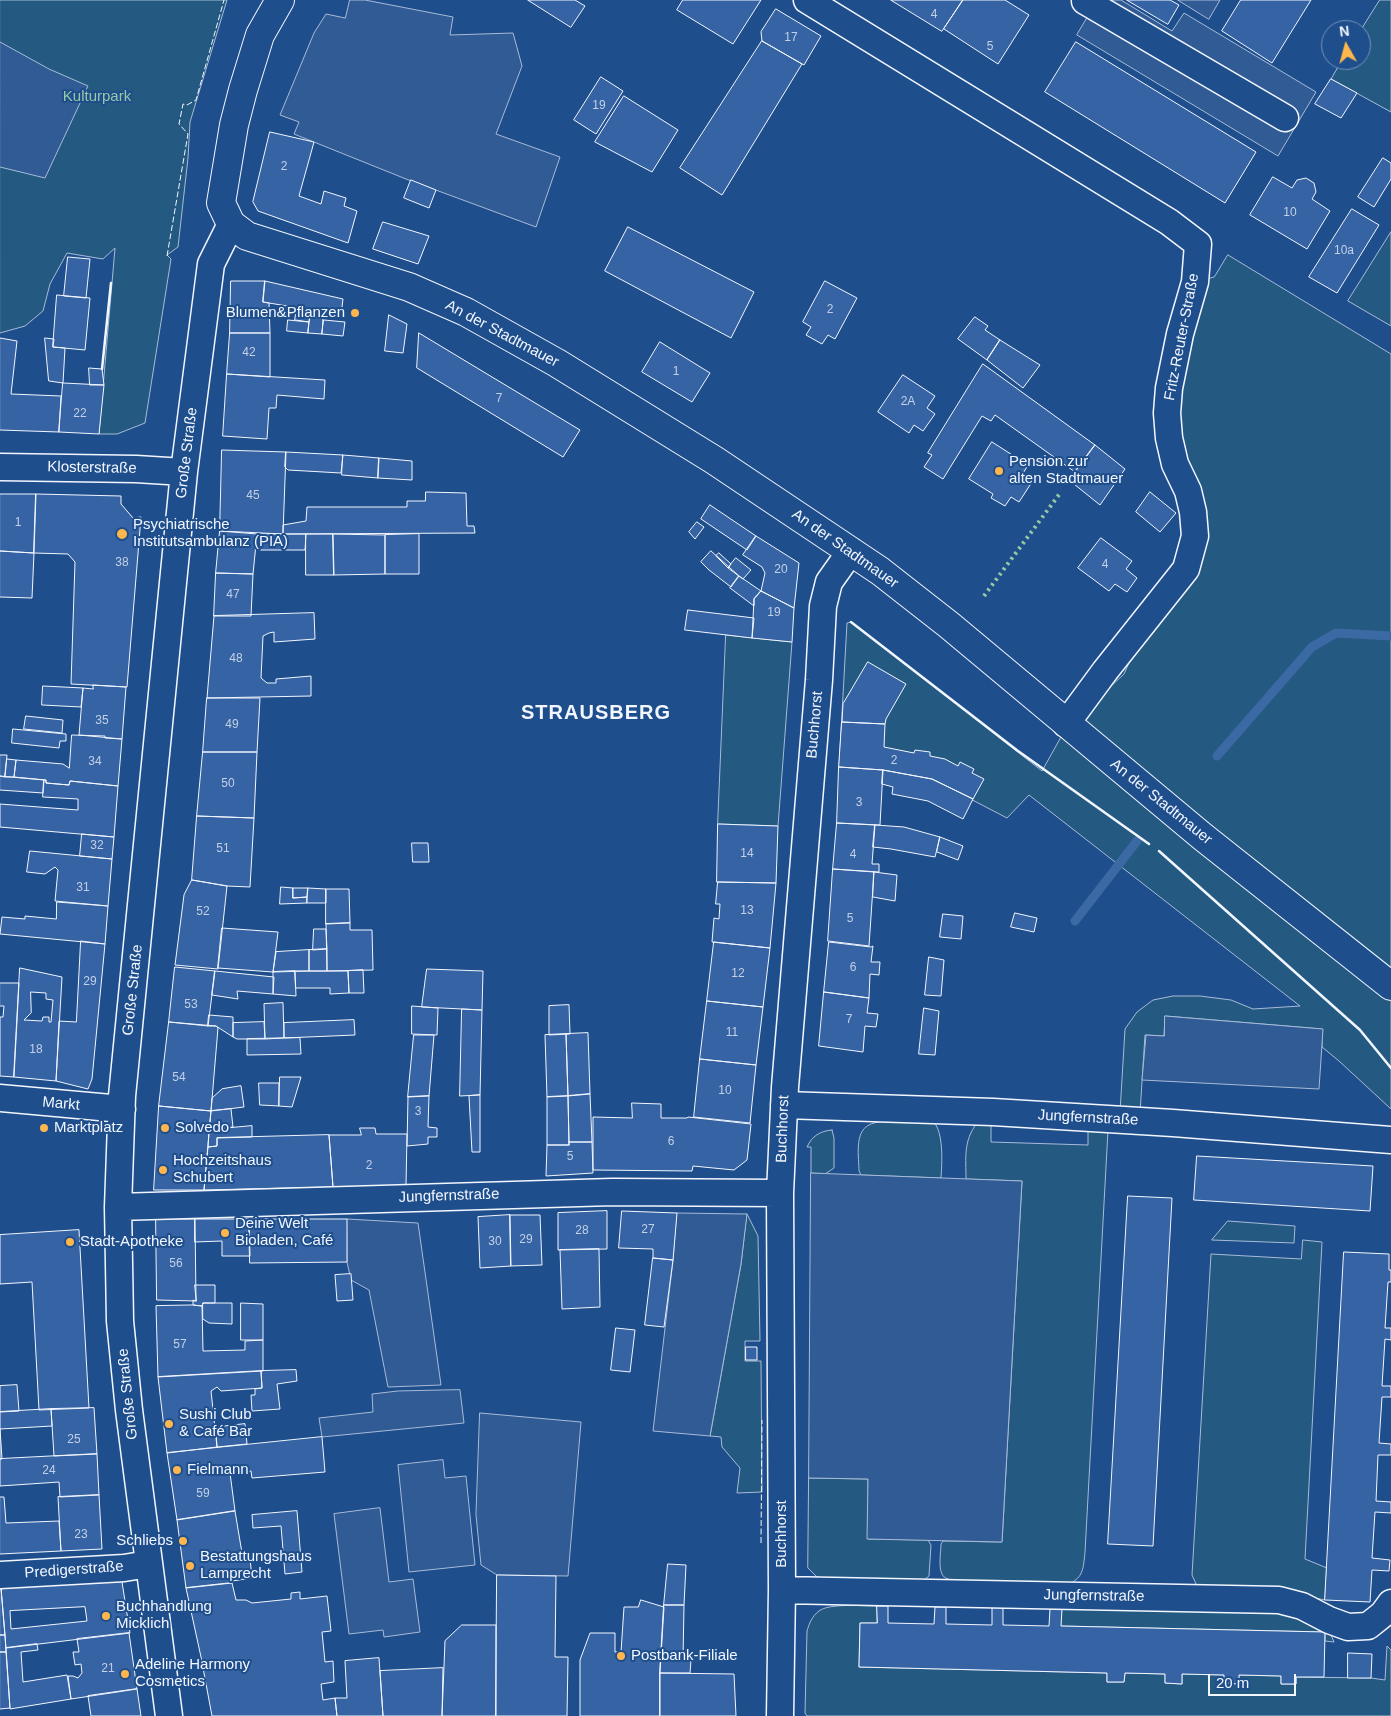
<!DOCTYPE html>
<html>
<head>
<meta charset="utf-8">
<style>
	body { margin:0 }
	#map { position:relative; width:1391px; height:1716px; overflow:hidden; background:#1f4e8c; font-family:Arial,sans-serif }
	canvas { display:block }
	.north { position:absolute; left:1321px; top:20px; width:50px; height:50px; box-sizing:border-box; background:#1f4e8c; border:1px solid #7391ba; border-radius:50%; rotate:353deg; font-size:14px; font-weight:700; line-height:20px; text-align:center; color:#f2f6ff }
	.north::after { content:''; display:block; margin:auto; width:18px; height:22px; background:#ffb74d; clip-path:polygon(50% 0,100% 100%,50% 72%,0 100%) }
	.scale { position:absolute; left:1208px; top:1674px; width:88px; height:22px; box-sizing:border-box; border:2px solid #f2f6ff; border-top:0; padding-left:6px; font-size:15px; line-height:18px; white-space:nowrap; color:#f2f6ff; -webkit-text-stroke:4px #1f4e8c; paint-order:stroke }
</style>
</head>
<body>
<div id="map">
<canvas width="1391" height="1716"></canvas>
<div class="north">N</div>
<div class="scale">20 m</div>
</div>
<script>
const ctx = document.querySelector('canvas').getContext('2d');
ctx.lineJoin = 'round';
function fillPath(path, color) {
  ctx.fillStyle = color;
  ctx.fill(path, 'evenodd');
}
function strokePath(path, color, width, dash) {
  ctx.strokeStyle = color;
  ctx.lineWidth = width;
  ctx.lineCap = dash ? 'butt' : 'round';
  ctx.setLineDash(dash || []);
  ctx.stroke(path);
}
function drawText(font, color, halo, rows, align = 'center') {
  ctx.font = font + ' Arial,sans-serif';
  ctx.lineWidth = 4;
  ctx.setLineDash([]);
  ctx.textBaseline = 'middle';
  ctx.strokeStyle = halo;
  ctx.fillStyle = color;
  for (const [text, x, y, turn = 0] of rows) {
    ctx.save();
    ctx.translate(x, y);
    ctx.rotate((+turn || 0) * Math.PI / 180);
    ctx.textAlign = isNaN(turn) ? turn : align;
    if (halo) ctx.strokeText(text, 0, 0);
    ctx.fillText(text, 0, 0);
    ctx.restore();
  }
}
const green = new Path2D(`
	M0,0H227L190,122L188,158L178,247L167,255L171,259L145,423L117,434H99L115,248L103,259L67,253L50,284L43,311L25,326L0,333Z
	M1380,0H1391V112L1331,79L1342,60H1361V30Z
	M1391,232V326L1348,301Z
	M1228,255L1391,354V1109L1339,1061L1322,1047V1029L1165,1016L1164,1036L1145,1035L1140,1113L1120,1112L1125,1029L1137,1012L1153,1000L1173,996H1200L1231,1000L1253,1009L1300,1006L1029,795L1007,818L932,779L839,767L847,623L851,622L1042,771L1066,728L1124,674L1151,613L1195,536L1169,438L1195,282L1214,277Z
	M726,635L792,642L778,826L718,824Z
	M991,1118V1142L1088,1145V1129L1108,1130L1085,1552C1083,1572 1083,1578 1064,1587L963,1585C957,1581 954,1581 948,1579C936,1576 941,1554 941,1544L943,1541L1002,1542L1022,1181L966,1179C966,1158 963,1141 977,1123Z
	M893,1120L933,1121C944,1132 942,1163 941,1178L861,1175L859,1171C859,1158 854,1132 869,1125C876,1121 886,1122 893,1120Z
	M832,1130L834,1138V1168L825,1174L811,1173V1147H807C812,1136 820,1131 832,1130Z
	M747,1214L758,1236L760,1341H745V1361H761L762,1492L737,1493L740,1468L722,1447L721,1437L710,1436L741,1264Z
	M1228,1221L1295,1226L1294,1243L1212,1240Z
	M1303,1240L1322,1242L1305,1559L1327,1568L1325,1600L1284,1592L1202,1589L1196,1584L1192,1575L1211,1254L1301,1259Z
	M809,1478L868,1479V1539L928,1540L931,1545L929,1576L924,1580L844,1581L817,1577L808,1568Z
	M877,1606V1623H860L859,1667L1107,1673V1682H1124L1125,1673L1165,1674V1683L1182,1684V1674L1224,1675V1683L1238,1684L1239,1675L1281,1676V1684H1296V1677L1371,1678L1385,1680L1387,1646L1391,1650V1716H807L805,1713L807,1631C809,1624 812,1616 819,1611C829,1603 863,1606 877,1606Z
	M1062,1609H1181L1300,1613L1329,1630L1334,1642L1325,1641V1632L1061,1626Z`);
fillPath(green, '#245a82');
strokePath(green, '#a8bbd7', 1);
const parking = new Path2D(`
	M350,0H365L453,17L450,35L513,33L522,66L496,134L560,157L536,227L406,179L294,134L299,122L280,115L314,33L326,14L345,18Z
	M1098,0H1121L1172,31L1184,13L1316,92L1278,156L1077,35Z
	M1178,0H1220L1209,19Z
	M0,42L49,69L88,86L45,178L0,167Z
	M1165,1016L1323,1029L1319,1089L1142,1080L1146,1035L1164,1036Z
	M811,1173L1022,1181L1002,1542L867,1539L868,1479L809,1478Z
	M677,1213L747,1214L741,1264L710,1436L653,1431L673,1260Z
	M347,1219L418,1223L441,1385L388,1387L369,1290L351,1280L347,1262Z
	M460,1390L464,1423L322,1437L319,1418L373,1412L372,1394L398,1391Z
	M480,1413L581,1422L568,1576L497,1575L481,1565L476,1515Z
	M443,1460L445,1478L466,1476L475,1565L409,1572L398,1465Z
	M380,1508L389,1582L413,1579L420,1632L384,1637L383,1630L349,1634L334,1514Z`);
fillPath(parking, '#305b95');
strokePath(parking, '#a8bbd7', 1);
strokePath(new Path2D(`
	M1217,756L1312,647L1336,633L1391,636
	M1075,921L1137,841`), '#3b69a3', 9);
const building = new Path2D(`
	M528,0H575L585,6L571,27Z
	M683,0H761L733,44L677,10Z
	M891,0H963L942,31Z
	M963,0H1005L1029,15L998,64L944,29Z
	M1127,0H1170L1179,5L1168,24Z
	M1241,0H1311L1272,63L1222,31Z
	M776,9L821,36L804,65L762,41L761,32Z
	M762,41L802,64L722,195L680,168Z
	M1076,42L1256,152L1225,203L1045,92Z
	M601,77L623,91L596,134L574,120Z
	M1331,79L1357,93L1341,118L1315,104Z
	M624,96L678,130L652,172L595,142Z
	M270,132L314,142L299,196L321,204L324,191L346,198L344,206L357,211L348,243L258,211L253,202Z
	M1383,158L1391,163V179L1374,207L1358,197Z
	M1273,177L1292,188L1297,180L1306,178L1314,183L1316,192L1312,199L1330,211L1307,249L1250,215Z
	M411,180L436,190L429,208L404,198Z
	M1352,209L1379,225L1337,293L1309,277Z
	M383,222L429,236L418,264L373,249Z
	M628,227L754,292L731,338L605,271Z
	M68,257L90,259L86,298L64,296Z
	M231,281H265L263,302L269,303L270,333H230Z
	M265,281L343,299L341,315L263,302Z
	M825,281L857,298L835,339L828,335L822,344L806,335L811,327L803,322Z
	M57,295L90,298L85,350L53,347Z
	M297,308L324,312L323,318L310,317L309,322L295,320Z
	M389,315L407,324L403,353L385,351Z
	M310,317L323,318L322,334L308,333Z
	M975,317L988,326L985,330L1000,340L987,360L958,339Z
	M288,320L309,322L308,333L287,331Z
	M324,320L345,322L343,336L322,334Z
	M230,333H270V377L227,374Z
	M419,333L580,430L563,457L417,368Z
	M0,338L17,341L11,394L61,396L59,432L0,430Z
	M45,338L54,339L53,347L65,348L63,383L49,381Z
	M1000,340L1040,365L1023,388L987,360Z
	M660,342L710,373L692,402L642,372Z
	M983,364L1095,445L1075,472L995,415L991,421L982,416L943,479L924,467L932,455L928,453Z
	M89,368L102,369L104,385H90Z
	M227,374L325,380L324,399L277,395L276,408H269L267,439L223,436Z
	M903,375L935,396L927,408L935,414L923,431L914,425L909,433L878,412Z
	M63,383L104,385L99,434L59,432Z
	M992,442L1028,465L1022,475L1032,482L1019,502L1011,497L1005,506L991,498L993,494L969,479Z
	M1095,445L1125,469L1100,505L1069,480Z
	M222,450L286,452L283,534L220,531Z
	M286,452L343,455L341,473L288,470L285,467Z
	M343,455L379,458L378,478L342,475Z
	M379,458L412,461V480L378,478Z
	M426,492L466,493L467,526H474L475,533L283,534V525L306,521L307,507H407V501H425Z
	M1150,492L1176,513L1160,532L1136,512Z
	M0,494H36L34,553L0,551Z
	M36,494L121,496V504L133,518L141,517L127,687L71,684L75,562L68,554L34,553Z
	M710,505L756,536L747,550L701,519Z
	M697,522L704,527L695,539L689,532Z
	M220,531L257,534L253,574L216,573Z
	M257,534H306L305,550H260L256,545Z
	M306,534H333L334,575H306Z
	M333,534L385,535V574L334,575Z
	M419,534V574H385V535Z
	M756,536L799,563L794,608L761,591L765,573L762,567L743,555Z
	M1101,538L1132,561L1126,569L1137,578L1127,592L1115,584L1109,591L1078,568Z
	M0,551L34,553L32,598L0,597Z
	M711,551L739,576L731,587L709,570L701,562Z
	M719,553L731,564L728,568L716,556Z
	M736,558L751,570L743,579L728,568Z
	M216,573L253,574L251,616H214Z
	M739,576L761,591L754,599V606L730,588Z
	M761,591L794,608L792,642L752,638L754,599Z
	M688,610L754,618L752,638L685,630Z
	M314,613L315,639L274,642V632L269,633L263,636L261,678L267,683H276V679L311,676V696L207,698L214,616Z
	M868,662L906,684L886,719L885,724L842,722L843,704Z
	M93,685L126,687L122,739L79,735L83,688L93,689Z
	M43,686L83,688L81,707L42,705Z
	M207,698H260L257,752H203Z
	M26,716L63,720L62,733L24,729Z
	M842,722L885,724L884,747L914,753L915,750L930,752V756L945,759L958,766L960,762L974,769L972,773L984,779L973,799L932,779L883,770L839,767Z
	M13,729L66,734V741H60L59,748L12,743Z
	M72,735L105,736V738L122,739L118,786L70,781L69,785L46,783V780L14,777L16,760L63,764L69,768Z
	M203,752H257L254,818L197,816Z
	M0,755H7L5,777L0,776Z
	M7,759L16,760L14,777H5Z
	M839,767L883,770L880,825L837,823Z
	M883,770L932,779L973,799L963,819L928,801L892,794L893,787L882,784Z
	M0,776L44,780L43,793L0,790Z
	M44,780H46V783L69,785L70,781L118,786L114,837L0,827V804L78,810V799L43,797Z
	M197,816L254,818L250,887L227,886L192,880Z
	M837,823L875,825L872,864H879V872L833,869Z
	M718,824L778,826L776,883L717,882Z
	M875,825L904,827L940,837L935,857L891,849L873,847Z
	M82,834L114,837L112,859L80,856Z
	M940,837L963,846L958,860L937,852Z
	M412,843H428L429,862H413Z
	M30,851L112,859L108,906L55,901L58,870L55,867L45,874L27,872Z
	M833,869L874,872L869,946L828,941Z
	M874,872L897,875L895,901L873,897Z
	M192,880L227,886L218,969L175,965L184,895Z
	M718,882L776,883L770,948L712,942L714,918L719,919L720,904H716Z
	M281,887L293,888V898L307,897V903L280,904Z
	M293,888H308L307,897L293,898Z
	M308,888L326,889V903H307Z
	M326,889H349L350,923L326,924Z
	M57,902L108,906L105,944L0,934L2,917L25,919V916L56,919Z
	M1015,913L1037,918L1034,932L1011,927Z
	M943,914L963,916L961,939L940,937Z
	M350,923V930H372L373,970L327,971L326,924Z
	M222,928L278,932L273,972L218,968Z
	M314,929H326L327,949L313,950Z
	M81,941L105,944L92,1079L88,1089L56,1081L59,1021L76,1022Z
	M714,942L770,948L763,1007L707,1001Z
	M829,942L871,947L873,946L871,962H880L879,975L870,974L869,998L824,992Z
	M327,949V971H309V950Z
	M309,950V971L273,972L276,952Z
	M929,957L944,960L941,996L925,995Z
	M175,967L215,971L208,1026L169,1022Z
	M20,968L62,977L56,1081L14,1077ZM31,992L46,993V999L53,1000L51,1022H49V1017H43L42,1021L24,1020L31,1013Z
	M427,969L483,971L482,1010L422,1007Z
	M363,970L364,993H349L348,971Z
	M215,971L274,977L273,994L237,991L238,999L212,995Z
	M295,971H348L349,993L330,994V988H296Z
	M295,971L296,996L273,994V972Z
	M0,983H19L14,1077L0,1076V1017H3L4,1006H0Z
	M824,992L869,998L867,1013L878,1014L876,1027L865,1026L863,1052L819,1046Z
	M707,1001L763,1007L756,1065L700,1059Z
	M283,1003L284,1038L265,1039L264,1004Z
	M569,1005L570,1034L549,1035V1006Z
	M412,1006L438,1008L437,1035L412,1034Z
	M924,1008L939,1011L935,1055L919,1054Z
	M462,1009L482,1010L480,1095L460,1096Z
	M209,1015L233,1017V1037L216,1026H208Z
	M354,1020L355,1035L284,1038V1023Z
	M169,1022L216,1026L218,1028L211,1111L159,1106Z
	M264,1022L265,1039H237L233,1037V1023Z
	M588,1033L590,1094L568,1096L566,1034Z
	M566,1034L568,1096L547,1097L545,1035Z
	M414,1035H434L429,1096L408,1097Z
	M300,1038L301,1054L247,1055V1039Z
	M700,1059L756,1065L750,1123L694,1117Z
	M280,1077H301L292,1107L279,1106Z
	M259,1083H279V1106L260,1105Z
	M241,1086L244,1107L211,1111L212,1098L222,1089Z
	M590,1094L592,1142H569L568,1096Z
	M480,1095V1152H472L469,1096Z
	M429,1096L428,1127L437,1128V1137H428V1144L407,1146L408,1097Z
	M568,1096L569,1145H547V1097Z
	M632,1103L661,1104V1118H687L688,1117L751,1124L747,1160L734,1170L693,1166L692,1171L593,1170V1117L632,1118Z
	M159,1106L211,1111L204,1190H154Z
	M231,1109L233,1127L209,1130L211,1111Z
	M252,1126V1137L217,1138V1146L208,1147L209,1130Z
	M360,1128H375L376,1134H407L406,1186L333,1187L329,1135H361Z
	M329,1135L333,1187L204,1190L208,1147L217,1146V1138Z
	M569,1142H592L593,1173L546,1176L547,1145H569Z
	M1197,1156L1373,1166L1370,1211L1194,1200Z
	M1128,1196L1172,1198L1153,1546L1108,1544Z
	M607,1211V1249L558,1250V1213Z
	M622,1211L677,1213L673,1260L653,1258V1249L619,1248Z
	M510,1215L511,1266L480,1268L478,1217Z
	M510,1215H540L542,1265L511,1266Z
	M156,1219H195L196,1301L157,1300Z
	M195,1219H249L250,1256H222V1241L195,1242Z
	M249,1219H347V1262L250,1263Z
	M79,1230L89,1408L39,1410L32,1282L0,1284V1235Z
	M599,1249L600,1307L562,1309L560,1250Z
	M1344,1252L1389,1254V1270H1391V1282H1388L1385,1328H1391V1340L1385,1339L1382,1386H1391V1397H1382L1379,1443L1391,1444V1455H1378L1376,1501L1391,1502V1513L1375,1512L1372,1558L1390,1560L1389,1571L1372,1570L1370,1602L1325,1600Z
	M653,1258L673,1260L664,1327L645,1325Z
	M351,1274L353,1300L337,1301L335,1275Z
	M195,1285H215V1303H203L202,1306L193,1305V1300L196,1301Z
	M203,1303H232V1324L209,1323L203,1319Z
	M241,1303L263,1304V1340H241Z
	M193,1305L202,1306L203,1351L245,1350V1341L263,1340V1371L158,1377L156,1306Z
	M616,1328L635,1330L630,1372L611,1370Z
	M746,1347H757V1360H746Z
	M296,1370L297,1381L277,1384L280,1409L252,1411L251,1395H255V1389L262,1388L261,1371Z
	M261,1371L262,1388L221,1391L217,1387L211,1391L217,1447L167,1453L158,1377Z
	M17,1385L19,1411L0,1412V1386Z
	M94,1408L97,1454L54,1456L51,1409Z
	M51,1409L52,1426L0,1429L2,1459H0V1412Z
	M245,1424L247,1444L217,1447L216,1432H220L219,1427Z
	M322,1437L325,1472L252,1478L251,1471L230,1473L235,1511L177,1520L167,1453Z
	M97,1454L99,1495L60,1497L59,1482L0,1486V1459Z
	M99,1495L102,1549L61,1551L58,1497Z
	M0,1497H4L6,1523L59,1521L61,1551L0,1554Z
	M235,1511L243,1559L250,1558L252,1578L232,1581V1583L186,1588L177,1520Z
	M297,1511L302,1572L285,1574L281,1526L253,1528L252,1515Z
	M668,1564L686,1565L684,1605H664Z
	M497,1575L556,1576L555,1657H568L567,1716H496Z
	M122,1582L130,1633L6,1648L1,1588ZM85,1607L87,1621L11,1629L10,1611Z
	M232,1583L236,1600H246L252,1603L291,1599V1593L300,1592V1599L327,1596L331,1631L322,1632L325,1662L333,1661L334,1682L321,1684L323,1700L335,1698L337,1716H212L201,1657L186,1588Z
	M0,1588H1L5,1635H0Z
	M641,1600L664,1607L660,1673V1716H580V1660L590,1633H615V1652H621L624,1607H638Z
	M664,1605H684L683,1660H691L690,1673H660Z
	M877,1606H888V1623L934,1624L935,1607H946V1624L992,1625V1607L1003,1608V1625L1049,1626L1050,1609H1062L1061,1626L1325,1632L1324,1677H1296V1684H1281V1676L1239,1675V1684L1224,1683V1675L1182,1674V1684L1165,1683V1674L1125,1673L1124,1682H1107V1673L859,1667L860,1623H877Z
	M462,1625H496V1716H442L445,1641Z
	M129,1633L137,1689L71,1699L68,1676H73L78,1678L82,1673L81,1664L75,1665L73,1652H79L77,1639Z
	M0,1635H5L6,1652H0Z
	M37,1644L38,1650L21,1652L23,1682L67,1675L71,1699L10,1709L6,1648Z
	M0,1652H6L10,1708L0,1709Z
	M1348,1653L1372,1654L1371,1678H1348Z
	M379,1658L383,1716H337L335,1698H347L345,1661Z
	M443,1668L442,1716H383L380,1671Z
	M660,1673L734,1674L736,1716H660Z
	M137,1689L141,1716H91L88,1696Z`);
fillPath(building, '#3563a3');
strokePath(building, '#f2f6ff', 1);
const street = new Path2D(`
	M807,0L1169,222L1198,244L1195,282L1180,334L1169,388L1167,413L1169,438L1175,464L1188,491L1193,512L1195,536L1186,569L1105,671L1066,724
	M1086,0L1085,1L1285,118
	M0,467L136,469L184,472
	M0,1098L122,1109
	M784,1105L993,1112L1173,1123L1391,1140
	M118,1207L612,1192L780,1193
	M0,1575L124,1568L148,1564
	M782,1590L1279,1600L1302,1606L1329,1620L1348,1627L1368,1626L1383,1614L1391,1603
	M169,1716L129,1410L120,1321L118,1207L122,1096L184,472L211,264L231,224
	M780,1716L782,1590L780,1193L785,1087L819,680L823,606L829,582L851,551`);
const secondary = new Path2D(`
	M280,0L260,35L243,90L234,125L221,203L231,224L247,236L409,287L466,312L557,363L714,460L880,571L949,625L1203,837L1391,986`);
strokePath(street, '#f2f6ff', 29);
strokePath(secondary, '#f2f6ff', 30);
strokePath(street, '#1f4e8c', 26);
strokePath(secondary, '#1f4e8c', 28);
strokePath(new Path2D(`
	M984,596L1061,492`), '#97c8a6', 4, [2.5, 4]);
strokePath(new Path2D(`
	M167,256L188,134L179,124L183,104L187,105L196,100L224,0
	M761,1543L762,1420`), '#f2f6ff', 1, [6, 2.5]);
strokePath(new Path2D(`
	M102,369L111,283
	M851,622L1018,751L1149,844
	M1159,851L1360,1030L1391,1068`), '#f2f6ff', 2.5);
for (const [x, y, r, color] of [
	[355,313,5,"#ffb74d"],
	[999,471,5,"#ffb74d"],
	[122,534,6,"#ffb74d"],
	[44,1128,5,"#ffb74d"],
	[165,1128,5,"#ffb74d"],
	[163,1170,5,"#ffb74d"],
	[225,1233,5,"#ffb74d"],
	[70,1242,5,"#ffb74d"],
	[169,1424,5,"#ffb74d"],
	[177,1470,5,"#ffb74d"],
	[183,1541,5,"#ffb74d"],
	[190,1566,5,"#ffb74d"],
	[106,1616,5,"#ffb74d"],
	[621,1656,5,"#ffb74d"],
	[125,1674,5,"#ffb74d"]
]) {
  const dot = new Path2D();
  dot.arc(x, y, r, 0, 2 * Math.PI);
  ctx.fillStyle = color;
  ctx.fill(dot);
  strokePath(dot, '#1f4e8c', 2);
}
drawText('12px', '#c3d1e8', null, [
	["4",934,15],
	["17",791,38],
	["5",990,47],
	["19",599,106],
	["2",284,167],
	["10",1290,213],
	["10a",1344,251],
	["2",830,310],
	["42",249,353],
	["1",676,372],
	["7",499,399],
	["2A",908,402],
	["22",80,414],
	["45",253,496],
	["1",18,523],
	["38",122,563],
	["4",1105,565],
	["20",781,570],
	["47",233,595],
	["19",774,613],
	["48",236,659],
	["35",102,721],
	["49",232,725],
	["2",894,761],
	["34",95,762],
	["50",228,784],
	["3",859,803],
	["32",97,846],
	["51",223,849],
	["14",747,854],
	["4",853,855],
	["31",83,888],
	["13",747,911],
	["52",203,912],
	["5",850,919],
	["6",853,968],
	["12",738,974],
	["29",90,982],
	["53",191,1005],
	["7",849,1020],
	["11",732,1033],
	["18",36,1050],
	["54",179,1078],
	["10",725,1091],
	["3",418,1112],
	["6",671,1142],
	["5",570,1157],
	["2",369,1166],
	["27",648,1230],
	["28",582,1231],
	["29",526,1240],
	["30",495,1242],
	["56",176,1264],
	["57",180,1345],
	["25",74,1440],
	["24",49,1471],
	["59",203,1494],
	["23",81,1535],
	["21",108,1669]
]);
drawText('15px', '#97c8a6', '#1f4e8c', [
	["Kulturpark",97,97]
]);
drawText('15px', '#f2f6ff', '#1f4e8c', [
	["Blumen&Pflanzen",345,313,"right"],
	["Pension zur",1009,462],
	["alten Stadtmauer",1009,479],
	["Psychiatrische",133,525],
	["Institutsambulanz (PIA)",133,542],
	["Marktplatz",54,1128],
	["Solvedo",175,1128],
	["Hochzeitshaus",173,1161],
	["Schubert",173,1178],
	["Deine Welt",235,1224],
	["Bioladen, Café",235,1241],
	["Stadt-Apotheke",80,1242],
	["Sushi Club",179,1415],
	["& Café Bar",179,1432],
	["Fielmann",187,1470],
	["Schliebs",173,1541,"right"],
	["Bestattungshaus",200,1557],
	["Lamprecht",200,1574],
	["Buchhandlung",116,1607],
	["Micklich",116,1624],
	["Postbank-Filiale",631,1656],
	["Adeline Harmony",135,1665],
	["Cosmetics",135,1682]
], 'left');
drawText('15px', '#f2f6ff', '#1f4e8c', [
	["An der Stadtmauer",502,334,28],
	["Fritz-Reuter-Straße",1182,337,-79],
	["Große Straße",187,453,-83],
	["Klosterstraße",92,468,1],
	["An der Stadtmauer",845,549,35],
	["Buchhorst",815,725,-85],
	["An der Stadtmauer",1161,802,39],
	["Große Straße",133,990,-84],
	["Markt",61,1104,5],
	["Jungfernstraße",1088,1118,3],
	["Buchhorst",783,1129,-88],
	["Jungfernstraße",449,1196,-2],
	["Große Straße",128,1394,-96],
	["Buchhorst",782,1534,-90],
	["Predigerstraße",74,1570,-4],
	["Jungfernstraße",1094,1596,1]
]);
ctx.letterSpacing = '1px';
drawText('bold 20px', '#f2f6ff', '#1f4e8c', [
	["STRAUSBERG",596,713]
]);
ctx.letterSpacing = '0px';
</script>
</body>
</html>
